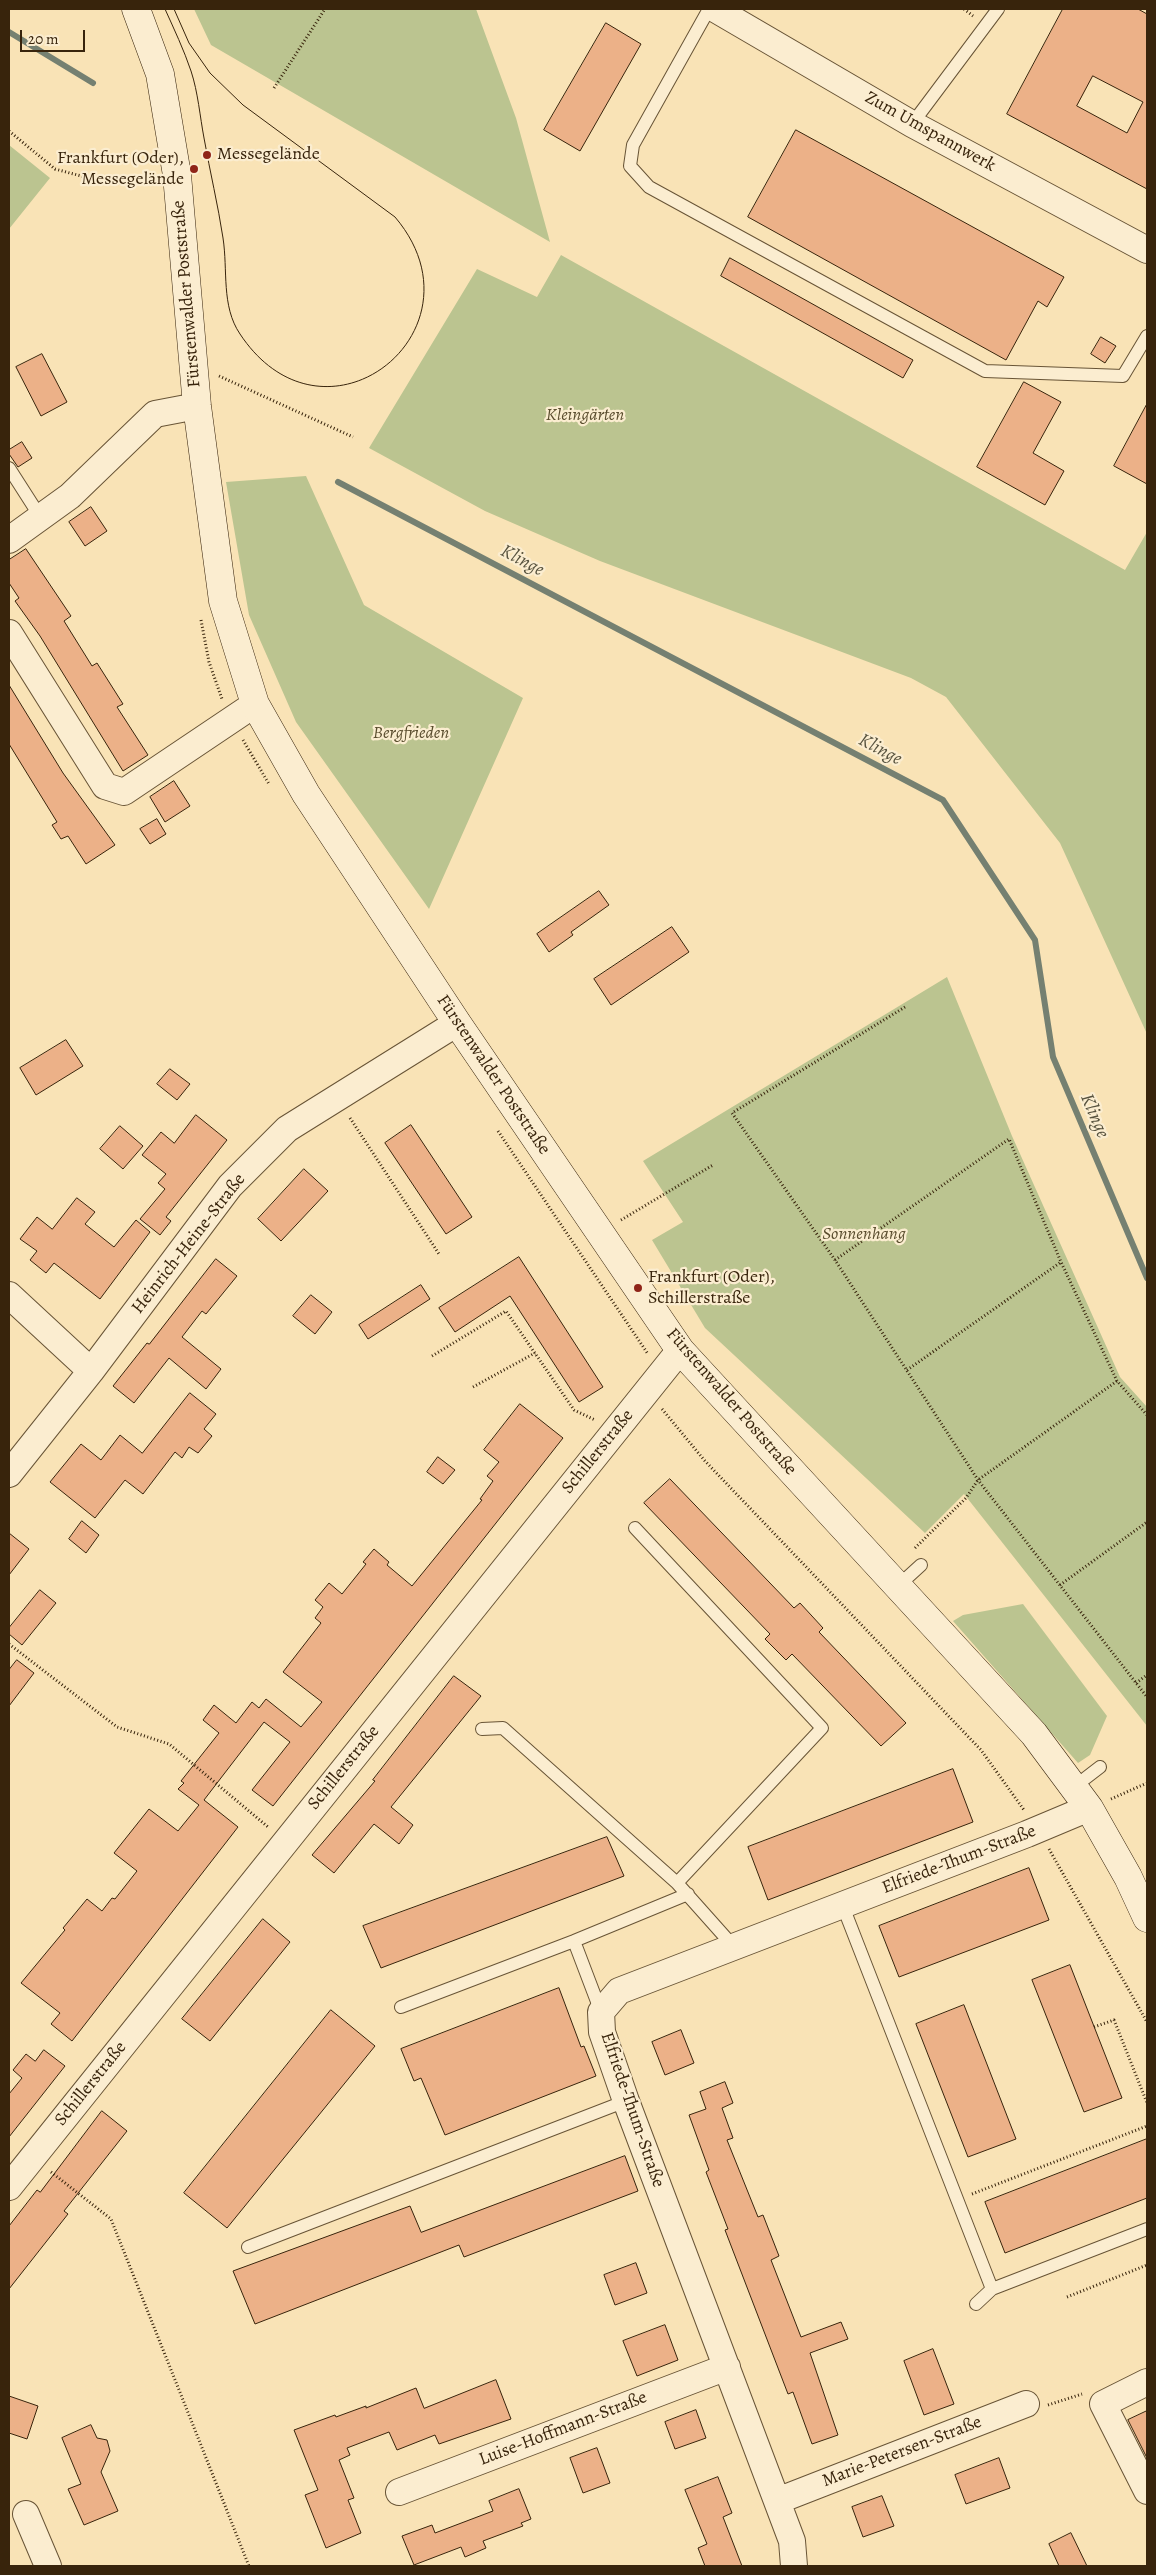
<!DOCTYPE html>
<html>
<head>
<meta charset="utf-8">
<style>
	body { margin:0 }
	#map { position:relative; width:1156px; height:2575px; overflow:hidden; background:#f9e3b6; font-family:Alegreya,serif }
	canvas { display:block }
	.frame { position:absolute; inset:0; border:10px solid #38240c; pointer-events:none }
	.scale { position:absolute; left:20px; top:30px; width:65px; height:22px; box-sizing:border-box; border:2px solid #38240c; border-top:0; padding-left:6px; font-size:15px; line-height:18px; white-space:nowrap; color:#38240c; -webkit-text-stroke:4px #fbedd0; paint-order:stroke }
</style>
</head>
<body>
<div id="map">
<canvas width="1156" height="2575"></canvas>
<div class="frame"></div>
<div class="scale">20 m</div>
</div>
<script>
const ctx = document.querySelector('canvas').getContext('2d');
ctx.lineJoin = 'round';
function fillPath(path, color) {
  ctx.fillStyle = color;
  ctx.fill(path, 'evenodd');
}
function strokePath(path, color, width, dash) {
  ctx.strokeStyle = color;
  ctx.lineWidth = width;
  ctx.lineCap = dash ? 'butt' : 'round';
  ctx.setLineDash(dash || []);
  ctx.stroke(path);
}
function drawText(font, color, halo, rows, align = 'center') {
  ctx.font = font + ' Alegreya,serif';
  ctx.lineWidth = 4.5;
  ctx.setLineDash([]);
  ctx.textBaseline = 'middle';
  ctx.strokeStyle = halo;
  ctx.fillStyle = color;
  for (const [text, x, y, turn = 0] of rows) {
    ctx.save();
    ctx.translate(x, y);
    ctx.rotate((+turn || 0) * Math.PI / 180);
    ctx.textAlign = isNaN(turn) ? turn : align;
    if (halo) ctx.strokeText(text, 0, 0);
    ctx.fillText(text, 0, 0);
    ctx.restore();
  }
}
fillPath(new Path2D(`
	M194,9H476L516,118L550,242L211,45Z
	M9,145L50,178L9,229Z
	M561,255L1125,570L1147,532V1034L1060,843L946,697L911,678L600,561L485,511L369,448L477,269L537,297Z
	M306,476L364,605L523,698L429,909L296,722L249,615L226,482Z
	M947,977L1012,1136L1120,1377L1147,1407V1726L964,1494L925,1533L705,1328L652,1240L683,1222L643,1161Z
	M1023,1604L1107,1716L1090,1755L1078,1763L953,1621L963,1615Z`), '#bbc490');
strokePath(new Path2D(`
	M9,32L93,83
	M338,482L943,800L1035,940L1053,1057L1147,1278`), '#758071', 6);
const building = new Path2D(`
	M1063,9H1138L1147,14V189L1007,114ZM1093,76L1143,102L1127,133L1077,106Z
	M606,23L641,44L580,151L544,130Z
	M796,130L1064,277L1047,307L1038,301L1006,360L748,217Z
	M730,258L913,360L903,378L721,276Z
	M1101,337L1116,346L1105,363L1091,354Z
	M42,354L67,402L41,416L16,367Z
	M1024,382L1061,402L1033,453L1064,471L1045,505L977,467Z
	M1147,404V484L1114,466Z
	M22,442L32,458L18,467L9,454V450Z
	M91,507L107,531L85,546L69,522Z
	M26,549L71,616L64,621L92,666L97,663L123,704L117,707L148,755L123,771L40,636L15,601L19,598L9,583V560Z
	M9,685L63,773L115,845L86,864L68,836L61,839L52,825L57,822L9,744Z
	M174,781L190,806L165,822L150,797Z
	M157,819L166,834L150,844L140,829Z
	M599,891L609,905L571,932L573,935L549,952L537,934Z
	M672,927L689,952L611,1005L594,979Z
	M66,1040L83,1066L36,1095L20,1068Z
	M170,1069L190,1084L177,1100L157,1084Z
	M196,1115L227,1140L166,1217L171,1221L160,1235L140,1219L165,1189L158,1183L166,1174L142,1155L161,1132L174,1143Z
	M411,1125L472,1217L446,1234L385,1143Z
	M120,1126L143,1146L123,1169L100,1149Z
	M304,1169L328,1191L281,1241L258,1219Z
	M77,1198L95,1212L85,1224L114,1247L136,1220L150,1232L100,1299L54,1263L46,1273L30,1260L37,1251L20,1239L37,1217L52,1229Z
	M519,1257L603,1387L579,1402L510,1296L455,1332L439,1308Z
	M216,1259L237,1276L206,1314L202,1311L182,1337L221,1369L206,1389L169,1358L134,1403L113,1386L147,1343L149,1344Z
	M421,1285L430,1299L368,1339L359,1325Z
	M311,1295L332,1312L315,1334L293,1316Z
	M190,1393L216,1414L204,1429L212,1436L198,1453L189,1447L182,1458L175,1452L143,1494L125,1480L95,1518L50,1482L81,1444L101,1460L120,1435L142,1453Z
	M520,1404L563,1438L273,1806L252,1790L290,1742L264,1722L204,1800L238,1827L72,2041L51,2024L60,2013L21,1983L65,1930L63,1928L87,1899L102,1911L112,1898L115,1899L137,1871L114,1853L149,1809L178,1831L199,1805L178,1789L184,1783L181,1781L219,1733L203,1720L214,1705L236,1723L252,1702L259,1708L266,1699L301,1727L322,1702L283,1672L321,1623L315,1618L323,1607L315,1600L329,1583L342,1594L366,1564L363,1562L374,1549L389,1562L387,1565L412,1586L482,1500L480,1499L493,1481L487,1476L499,1462L484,1450Z
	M438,1457L455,1470L443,1484L427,1472Z
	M670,1479L794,1608L800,1603L823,1628L819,1632L906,1723L881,1746L792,1654L786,1660L765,1639L770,1634L644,1503Z
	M82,1521L99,1535L86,1553L69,1539Z
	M9,1533L29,1549L9,1575Z
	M40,1590L56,1603L22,1645L9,1634V1628Z
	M17,1660L34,1673L9,1706V1670Z
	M454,1676L481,1696L391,1807L413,1825L399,1844L374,1824L334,1873L312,1855L375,1781L373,1780Z
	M953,1769L973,1822L768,1900L748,1847Z
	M607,1837L624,1876L381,1968L363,1926Z
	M1029,1868L1049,1920L899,1977L879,1926Z
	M263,1919L290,1942L210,2041L182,2019Z
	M1070,1965L1122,2098L1084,2112L1032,1980Z
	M559,1988L581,2047L584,2046L596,2076L445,2135L421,2078L414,2081L401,2049Z
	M964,2005L1016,2139L968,2157L916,2024Z
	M331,2010L375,2046L227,2228L184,2193Z
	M681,2030L694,2063L665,2075L652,2042Z
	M44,2050L65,2066L9,2137V2094L22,2078L13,2070L26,2054L35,2061Z
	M725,2082L733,2103L722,2108L733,2138L727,2140L758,2217L763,2215L779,2256L771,2260L801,2337L841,2322L848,2339L810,2353L838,2435L812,2444L793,2392L788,2394L725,2230L728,2229L706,2172L709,2170L689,2115L706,2109L700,2092Z
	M102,2111L127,2131L64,2211L68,2214L9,2289V2226L37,2190L40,2192Z
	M1147,2139V2198L1005,2253L985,2202Z
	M625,2156L638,2191L464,2257L459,2245L255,2324L233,2271L410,2206L421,2232Z
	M636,2263L647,2293L615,2305L604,2275Z
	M665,2325L678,2360L637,2376L623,2341Z
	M933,2349L954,2404L924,2415L904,2361Z
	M496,2380L511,2419L439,2444L435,2435L397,2450L389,2432L347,2448L350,2455L339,2460L354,2498L348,2500L361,2533L326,2548L305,2495L318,2490L294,2430L335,2415L336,2417L366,2406V2408L416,2388L424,2408Z
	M9,2396L38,2406L27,2439L9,2433Z
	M696,2410L706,2438L675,2449L665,2422Z
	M1147,2411V2458L1128,2420Z
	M91,2425L97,2438L107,2440L110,2451L101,2472L118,2511L84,2525L68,2489L81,2484L62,2438Z
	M597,2448L610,2483L583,2493L570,2458Z
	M999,2458L1010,2488L966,2504L955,2475Z
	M718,2477L732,2513L723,2517L742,2566H705L698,2548L707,2544L685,2490Z
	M519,2489L531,2519L521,2523L523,2526L483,2541L486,2548L465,2557L461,2547L414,2565L402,2536L432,2525L435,2533L493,2511L489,2501Z
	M882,2496L894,2526L863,2537L852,2507Z
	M1071,2533L1087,2566H1059L1049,2544Z`);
fillPath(building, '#ecb188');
strokePath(building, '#38240c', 1);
const lane = new Path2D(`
	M709,9L633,145L630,166L649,187L985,371L1123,376L1147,336
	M912,124L998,9
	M9,468L41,518
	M635,1528L822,1728L677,1883
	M898,1586L921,1565
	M482,1729L503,1728L677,1883L734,1947
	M1074,1787L1100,1767
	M842,1904L992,2289
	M574,1941L601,2012
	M401,2007L574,1941L688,1894
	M248,2247L626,2101
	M976,2304L992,2289L1147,2229`);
const street = new Path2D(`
	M715,9L912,124L1147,250
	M9,540L70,496L155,414L197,406
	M9,633L105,786L124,792L255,704
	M9,1295L91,1371
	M9,1474L91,1371L230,1186L287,1129L457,1023
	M9,2187L680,1350
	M1147,2382L1103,2404L1147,2491
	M399,2492L727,2367
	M777,2501L1026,2404
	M26,2514L48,2566
	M794,2566L792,2541L626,2101L602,2032L601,2012L619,1991L1027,1834L1089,1808`);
const secondary = new Path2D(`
	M136,9L160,74L177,175L197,406L223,601L255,704L306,794L457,1023L680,1350L1034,1734L1089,1808L1128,1877L1147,1918`);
strokePath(lane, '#685436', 14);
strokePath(street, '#685436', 28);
strokePath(secondary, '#38240c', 29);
strokePath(new Path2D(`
	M964,9L973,16
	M274,88L325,9
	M9,131L55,169L111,184L153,182
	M219,376L353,437
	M201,620L209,662L222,699
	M243,740L269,784
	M905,1007L732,1113L835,1260L978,1480L1147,1697
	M350,1118L439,1254
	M498,1131L648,1354
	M621,1220L713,1165
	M835,1260L1009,1139L1061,1262L1117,1381L1147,1415
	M432,1356L506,1311L574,1410L595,1420
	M907,1370L1061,1262
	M473,1387L535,1353
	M662,1409L705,1461L981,1750L1024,1810
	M915,1548L966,1498L978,1480L1117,1381
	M1060,1585L1147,1522
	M9,1644L117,1727L169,1744L268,1827
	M1136,1683L1147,1675
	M1111,1799L1147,1783
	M1049,1849L1147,2022
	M1094,2027L1114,2020L1147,2103
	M51,2172L111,2219L249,2566
	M972,2194L1147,2126
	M1067,2297L1147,2265
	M1048,2405L1082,2394`), '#38240c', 3, [1, 2.5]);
strokePath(lane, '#fbedd0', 12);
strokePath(street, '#fbedd0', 26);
strokePath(secondary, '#fbedd0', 28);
strokePath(new Path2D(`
	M165,9C174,29 184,50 191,71C198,92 200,117 204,138C210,172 218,205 223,238C228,270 221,306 240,334C325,462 491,330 395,217L243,105L210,73L189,43L174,9`), '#38240c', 1);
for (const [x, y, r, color] of [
	[207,155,5,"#8f2418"],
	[194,169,5,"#8f2418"],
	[638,1288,5,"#8f2418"]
]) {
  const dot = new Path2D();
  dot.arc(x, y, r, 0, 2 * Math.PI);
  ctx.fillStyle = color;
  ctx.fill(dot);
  strokePath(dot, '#fbedd0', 2);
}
drawText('18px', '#38240c', '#fbedd0', [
	["Zum Umspannwerk",930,132,29],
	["Fürstenwalder Poststraße",187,294,-95],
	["Fürstenwalder Poststraße",493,1075,56],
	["Heinrich-Heine-Straße",189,1244,-52],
	["Fürstenwalder Poststraße",731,1402,49],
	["Schillerstraße",598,1452,-51],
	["Schillerstraße",344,1768,-51],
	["Elfriede-Thum-Straße",959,1860,-21],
	["Schillerstraße",91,2084,-51],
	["Elfriede-Thum-Straße",632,2110,71],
	["Luise-Hoffmann-Straße",563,2429,-21],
	["Marie-Petersen-Straße",902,2452,-21]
]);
drawText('18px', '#38240c', '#fbedd0', [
	["Messegelände",217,155],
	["Frankfurt (Oder),",184,159,"right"],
	["Messegelände",184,180,"right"],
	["Frankfurt (Oder),",648,1278],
	["Schillerstraße",648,1299]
], 'left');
drawText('italic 18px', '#594c2d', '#fbedd0', [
	["Kleingärten",585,416],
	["Bergfrieden",411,734],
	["Sonnenhang",864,1235]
]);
drawText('italic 19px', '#57523e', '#fbedd0', [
	["Klinge",522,561,28],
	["Klinge",880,750,28],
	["Klinge",1094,1116,67]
]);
</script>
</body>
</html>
